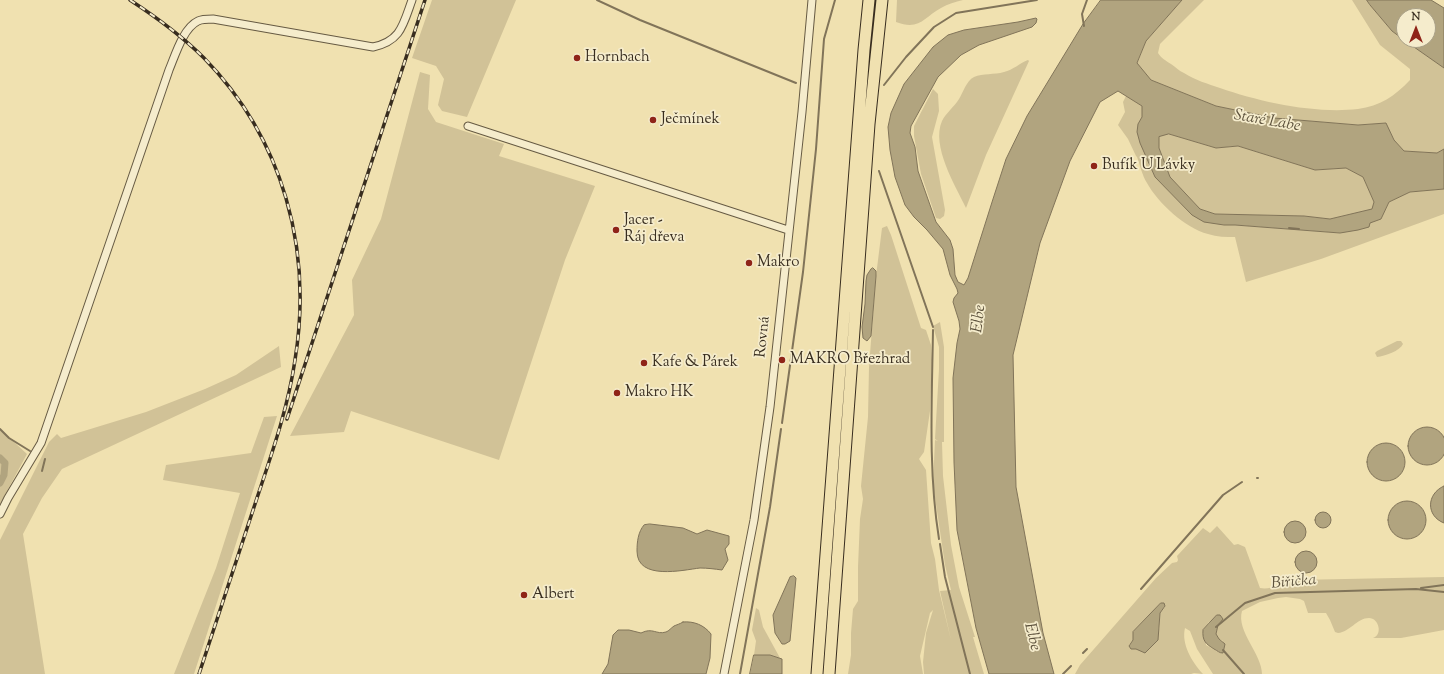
<!DOCTYPE html>
<html>
<head>
<meta charset="utf-8">
<style>
	body { margin:0 }
	#map { position:relative; width:1444px; height:674px; overflow:hidden; background:#f0e1b0; font-family:"Sorts Mill Goudy",serif }
	canvas { display:block }
	.north { position:absolute; left:1396px; top:8px; width:40px; height:40px; box-sizing:border-box; background:#f5eccc; border:1px solid #a9a087; border-radius:50%; rotate:0deg; font-size:11px; font-weight:700; line-height:16px; text-align:center; color:#382d1f }
	.north::after { content:''; display:block; margin:auto; width:14px; height:18px; background:#8f2418; clip-path:polygon(50% 0,100% 100%,50% 72%,0 100%) }
</style>
</head>
<body>
<div id="map">
<canvas width="1444" height="674"></canvas>
<div class="north">N</div>
</div>
<script>
const ctx = document.querySelector('canvas').getContext('2d');
ctx.lineJoin = 'round';
function fillPath(path, color) {
  ctx.fillStyle = color;
  ctx.fill(path, 'evenodd');
}
function strokePath(path, color, width, dash) {
  ctx.strokeStyle = color;
  ctx.lineWidth = width;
  ctx.lineCap = dash ? 'butt' : 'round';
  ctx.setLineDash(dash || []);
  ctx.stroke(path);
}
function drawText(font, color, halo, rows, align = 'center') {
  ctx.font = font + ' "Sorts Mill Goudy",serif';
  ctx.lineWidth = 3.5;
  ctx.setLineDash([]);
  ctx.textBaseline = 'middle';
  ctx.strokeStyle = halo;
  ctx.fillStyle = color;
  for (const [text, x, y, turn = 0] of rows) {
    ctx.save();
    ctx.translate(x, y);
    ctx.rotate((+turn || 0) * Math.PI / 180);
    ctx.textAlign = isNaN(turn) ? turn : align;
    if (halo) ctx.strokeText(text, 0, 0);
    ctx.fillText(text, 0, 0);
    ctx.restore();
  }
}
fillPath(new Path2D(`
	M432,0H516L467,117L442,111L438,105L444,79L436,66L412,58Z
	M897,0H963C955,2 948,4 941,8C924,17 920,31 896,22Z
	M1182,0H1204L1160,44L1158,53C1162,59 1165,60 1171,64C1176,67 1179,71 1184,73C1195,80 1208,84 1220,88C1260,102 1315,114 1358,109C1380,106 1395,96 1410,80V69L1380,45L1352,0H1367L1370,5L1392,31L1444,68V149L1437,153L1404,151L1394,140L1385,123L1358,125L1274,118L1216,106L1151,80L1137,64L1146,41Z
	M1028,60L1029,61L986,155L966,208C955,185 931,146 942,121C946,113 954,107 959,99C963,93 966,81 974,77C983,73 994,75 1004,72C1013,70 1020,63 1028,60Z
	M420,72L430,75L428,109L436,122L504,144L499,156L595,186L565,260L499,460L351,411L344,432L290,436L354,315L352,280L381,219Z
	M933,89L938,94L939,111L932,137L945,210L944,216L940,219L936,218L921,174L914,136V126Z
	M1126,96L1143,106L1142,117L1138,124L1148,161L1155,177L1192,215L1224,225H1235L1340,233L1372,210L1330,219L1304,216L1215,214L1200,209L1170,177L1159,148V137L1169,134L1216,148L1238,146L1315,170L1346,168L1363,177L1374,202L1370,222L1381,219L1389,202L1410,192L1444,189V214L1321,259L1246,282L1235,237C1226,237 1217,237 1208,234C1185,228 1158,203 1147,183C1142,175 1140,165 1137,157L1136,156L1128,139L1118,125L1125,112L1123,102Z
	M887,226L891,235L921,328L926,330L931,345L932,360L930,411L924,452L919,459L926,470L931,543L935,559L939,590L951,640L940,591L951,590L945,565L933,484L935,440L938,441L935,439L939,369V347L933,326L940,322L944,347V442H942L943,476L951,545L959,587L975,637H973L984,674H924L923,662L926,633L933,610L930,613L920,656L923,674H848L851,655V633L853,609L858,601V567L860,519L863,499L861,486L868,417L869,367L876,276L882,228Z
	M1397,341H1401L1403,344C1400,351 1385,356 1377,357L1375,353L1377,351Z
	M279,346L281,367L62,469L42,498L23,534L45,674H0V540L49,442L57,434L61,438L146,412L205,389L236,375Z
	M277,416L194,674H174L216,568L240,493L163,480L166,465L251,453L264,417Z
	M0,429L27,454L0,504Z
	M1217,526L1234,545L1238,544L1245,547L1260,588C1271,590 1282,584 1290,577L1296,580L1444,577V630L1401,638H1373C1383,635 1379,618 1369,618C1357,618 1350,632 1338,633L1335,632L1330,620L1326,613H1308L1304,601L1300,599L1286,597L1278,598L1260,602L1242,611C1236,631 1262,654 1262,674H1213L1197,649L1190,631L1185,628C1181,644 1192,662 1203,674L1194,673L1191,674H1075L1080,665L1156,578L1172,563L1177,562L1178,560L1177,556L1203,528L1210,533ZM1161,603L1165,607L1160,613L1159,630L1143,651L1129,645ZM1217,615L1220,616L1223,619L1218,625L1216,634L1219,639L1223,641L1220,653L1206,645L1208,623L1215,619Z
	M756,608L759,610L763,627L780,658L768,655H754L756,641L752,630Z`), '#d1c297');
const water = new Path2D(`
	M1101,0H1182L1146,41L1137,63L1151,80L1216,106L1274,118L1358,125L1386,123L1394,140L1404,151L1437,153L1444,149V189L1410,192L1389,202L1381,219L1370,223L1369,227L1358,230L1340,233L1235,225H1224L1204,222L1192,215L1155,177L1140,143L1137,132L1138,124L1142,117V106L1118,91L1100,102L1070,161L1040,243L1013,355L1016,487L1043,633L1054,674H989L976,628L957,530L954,462L953,378L957,343L960,329L959,321L953,302L954,298L958,293L957,289L950,275L943,249L927,230L914,217L905,205L895,177L890,150L888,127L891,113L904,84L933,47L948,35L964,30L1018,22L1036,18L1037,19L1036,23L1032,27L979,45L961,55L938,77L911,126L910,133L915,147L918,171L936,222L950,240L953,249L955,275L958,282L964,285L968,278L993,199L1006,159L1027,116L1083,24ZM1169,134L1216,148L1238,146L1315,170L1346,168L1363,177L1374,202L1372,209L1330,219L1304,216L1215,214L1200,209L1170,177L1159,148V137Z
	M1367,0H1431L1444,8V68L1404,40H1428V16H1404V40L1392,31L1370,5Z
	M873,268L876,271V276L871,336L867,341L863,338L862,327L865,304L866,281L867,275L871,269Z
	M1408 446a19 19 0 1 1 38 0a19 19 0 1 1-38 0Z
	M1367 462a19 19 0 1 1 38 0a19 19 0 1 1-38 0Z
	M1444,486V523C1426,516 1426,494 1444,486Z
	M1388 520a19 19 0 1 1 38 0a19 19 0 1 1-38 0Z
	M1315 520a8 8 0 1 1 16 0a8 8 0 1 1-16 0Z
	M1284 532a11 11 0 1 1 22 0a11 11 0 1 1-22 0Z
	M650,524L683,528L697,534L707,530L729,536V544L725,549L728,560L722,570C715,569 707,568 700,568C683,570 637,581 637,551C637,542 638,532 644,525Z
	M1295 562a11 11 0 1 1 22 0a11 11 0 1 1-22 0Z
	M794,576L796,578L790,641L785,644H782L775,633L773,615L790,577Z
	M1161,603H1164L1165,606L1160,613L1158,640L1145,653L1136,649H1131L1129,646L1133,640V632Z
	M1217,615H1220L1223,619L1218,625L1216,634L1219,639L1225,644L1223,653C1219,653 1218,651 1214,649C1206,644 1202,641 1203,630Z
	M683,622C694,621 704,625 711,634L710,658L706,674H602L608,664L613,635L618,630H629L641,633C653,627 656,635 666,632C669,631 671,628 674,626C676,625 680,624 683,622Z
	M754,655H770L782,659V674H750Z`);
fillPath(water, '#b1a47f');
strokePath(water, '#817459', 1);
strokePath(new Path2D(`
	M597,0L640,20L796,83
	M1084,26L1082,14L1087,0
	M884,85L906,57L934,27L956,13L1037,0
	M879,171L933,327
	M1289,228L1299,229
	M933,330C932,398 928,471 939,539
	M782,423L803,272L816,149L824,39L835,0
	M0,429L9,438L30,451
	M42,471L45,459
	M1257,478H1258
	M940,544L945,577L970,674
	M1421,588L1444,585
	M1141,589L1223,495L1242,482
	M1216,627L1245,603L1275,593L1416,589L1444,592
	M1223,650L1244,674
	M1083,653L1087,649
	M740,674L770,507L781,429
	M1063,674L1071,666`), '#817459', 2);
strokePath(new Path2D(`
	M0,458L5,463L4,475L0,483`), '#b1a47f', 7);
const street = new Path2D(`
	M468,126L788,230
	M0,514L8,498L41,443L169,70C175,56 183,28 198,21C202,19 208,19 213,19L373,47C401,41 403,25 412,0
	M724,674L754,520L770,407L802,112L812,0`);
const primary = new Path2D(`
	M817,674L864,50L869,0
	M829,674L869,124L882,0`);
strokePath(street, '#665a43', 9);
strokePath(primary, '#382d1f', 13);
strokePath(street, '#f5eccc', 7);
strokePath(primary, '#f0e1b0', 11);
const rail = new Path2D(`
	M130,0C156,17 182,36 204,58C283,139 313,249 295,360C288,408 272,453 257,498C238,557 218,615 199,674
	M287,419L425,0`);
strokePath(rail, '#382d1f', 3.5);
strokePath(rail, '#f5eccc', 2, [6]);
for (const [x, y, r, color] of [
	[577,58,4,"#8f2418"],
	[653,120,4,"#8f2418"],
	[1094,166,4,"#8f2418"],
	[616,230,4,"#8f2418"],
	[749,263,4,"#8f2418"],
	[782,360,4,"#8f2418"],
	[644,363,4,"#8f2418"],
	[617,393,4,"#8f2418"],
	[524,595,4,"#8f2418"]
]) {
  const dot = new Path2D();
  dot.arc(x, y, r, 0, 2 * Math.PI);
  ctx.fillStyle = color;
  ctx.fill(dot);
  strokePath(dot, '#f5eccc', 1.5);
}
drawText('15px', '#382d1f', '#f5eccc', [
	["Hornbach",585,58],
	["Ječmínek",661,120],
	["Bufík U Lávky",1102,166],
	["Jacer -",624,221],
	["Ráj dřeva",624,238],
	["Makro",757,263],
	["MAKRO Březhrad",790,360],
	["Kafe & Párek",652,363],
	["Makro HK",625,393],
	["Albert",532,595]
], 'left');
drawText('15px', '#382d1f', '#f5eccc', [
	["Rovná",764,337,-84]
]);
drawText('italic 16px', '#5c513c', '#f5eccc', [
	["Staré Labe",1267,122,10],
	["Elbe",980,319,-83],
	["Biřička",1294,583,-5],
	["Elbe",1031,637,76]
]);
</script>
</body>
</html>
